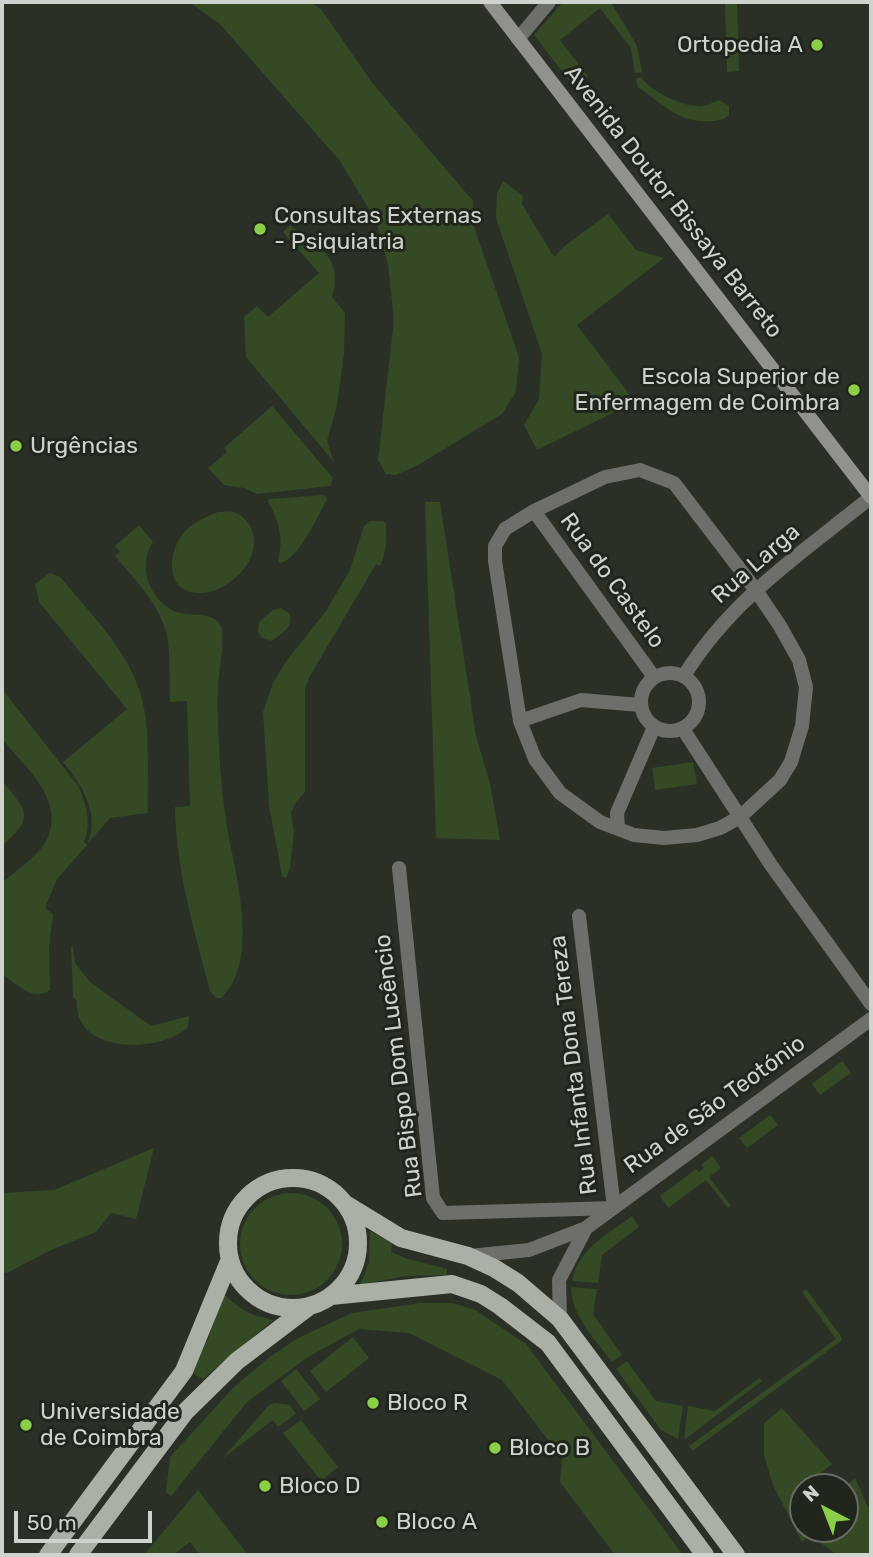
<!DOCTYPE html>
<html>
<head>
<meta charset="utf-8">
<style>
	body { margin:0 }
	#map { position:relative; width:873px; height:1557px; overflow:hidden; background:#2a3026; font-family:Rubik,sans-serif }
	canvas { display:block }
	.frame { position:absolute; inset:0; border:4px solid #cfd3cd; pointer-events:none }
	.north { position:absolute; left:789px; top:1473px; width:70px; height:70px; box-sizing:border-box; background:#21261d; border:2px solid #676b63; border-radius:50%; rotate:318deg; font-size:19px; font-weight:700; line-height:28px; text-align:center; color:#cfd3cd }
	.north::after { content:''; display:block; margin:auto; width:24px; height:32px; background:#8bce47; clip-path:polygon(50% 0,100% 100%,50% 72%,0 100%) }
	.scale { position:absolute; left:14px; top:1511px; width:138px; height:32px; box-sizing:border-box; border:4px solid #cfd3cd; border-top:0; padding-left:9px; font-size:21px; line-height:24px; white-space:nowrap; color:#cfd3cd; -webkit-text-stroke:5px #21261d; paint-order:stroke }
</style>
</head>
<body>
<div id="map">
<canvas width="873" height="1557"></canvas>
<div class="frame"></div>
<div class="north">N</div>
<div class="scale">50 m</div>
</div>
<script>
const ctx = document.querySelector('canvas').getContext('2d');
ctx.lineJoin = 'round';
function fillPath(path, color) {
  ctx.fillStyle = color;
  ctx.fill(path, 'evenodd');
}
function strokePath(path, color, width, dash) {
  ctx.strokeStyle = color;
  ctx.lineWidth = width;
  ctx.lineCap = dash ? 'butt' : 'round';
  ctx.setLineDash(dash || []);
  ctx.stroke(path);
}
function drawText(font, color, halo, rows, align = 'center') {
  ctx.font = font + ' Rubik,sans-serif';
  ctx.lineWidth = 6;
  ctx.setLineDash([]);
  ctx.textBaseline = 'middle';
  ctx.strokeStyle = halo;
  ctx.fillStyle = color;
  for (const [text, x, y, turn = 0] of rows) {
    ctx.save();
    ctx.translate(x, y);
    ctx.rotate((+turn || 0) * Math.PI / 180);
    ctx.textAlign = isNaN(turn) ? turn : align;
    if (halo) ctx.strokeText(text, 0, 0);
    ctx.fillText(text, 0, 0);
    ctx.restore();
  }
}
fillPath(new Path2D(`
	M189,2H310L321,9L373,84L473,201L472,221L519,357L516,392L502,414L418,465L396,475L386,474L378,460L394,320L388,265L376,221L340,161L220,24Z
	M563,2H611L637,46L642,72L635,73L631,48L600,8L560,40L588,76L574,87L534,35Z
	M725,2H737L739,71L727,72Z
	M641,77C650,91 680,105 697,106C705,107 712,103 719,100L729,106V115C723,120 720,120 713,121C680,124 665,106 638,87L636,79Z
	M503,181L523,196L522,204L554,257L566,245L608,214L636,250L664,258L577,325L635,402L537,450L524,425L539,399L542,354L496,218L497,193Z
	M290,225C319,247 344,257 332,297L345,313L344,354L337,405L327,441L334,462L246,357L244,317L257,306L268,317L319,273L283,232Z
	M272,406L333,478L330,486L257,494L244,488L224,485L208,468L227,452L224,448Z
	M324,495L327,499C318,516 298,560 280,563L278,560C284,538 279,521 268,502L269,499Z
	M425,502H440L476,736L490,783L500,840L436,838Z
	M218,512C222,512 230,511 234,512C241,514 247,521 250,526C267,556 229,594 199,593C163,592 168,551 185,531C194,522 206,517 218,512Z
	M370,521H383L386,524C386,539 387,552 380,566L376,564L310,676L305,688V792L296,802L291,813L294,831L290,868L286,878L282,876L269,805L263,712L273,683L287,660L326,611L350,570L364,526Z
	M139,525L153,542C137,565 149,599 174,611C191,619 214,608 222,629C224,648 219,668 218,688C217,707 218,727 219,747C220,773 223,801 227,827C235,873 261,961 221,998H216L210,991C194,930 176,870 175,807L190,806L187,701L170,702C169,680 171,656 167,635C159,603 135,580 115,556L120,552L115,546Z
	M50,573L60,577C90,613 127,649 141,695C151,730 147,777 148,813L110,818L88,843C89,839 90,836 91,833C96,807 79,781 63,762L127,709L39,602L35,584Z
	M281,608L290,614C293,628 282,633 272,641L262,638L258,632L259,622L273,610Z
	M2,689L79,787C86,805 92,823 84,842L87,845L57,879L45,908L53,914L49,946L50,990C34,1003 16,983 2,974V883C16,870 41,855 48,837C64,798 24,766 2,739Z
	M693,762L697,784L655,790L652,768Z
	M2,781C28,812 35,817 2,846Z
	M71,947H73L75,963L90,982L151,1026L189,1016L188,1027C160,1054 73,1054 77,1001L73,997Z
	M842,1061L851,1073L820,1095L812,1084Z
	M770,1115L778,1125L747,1148L739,1138Z
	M154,1148L136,1219L111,1213L96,1232L51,1250L7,1273L2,1272V1193L54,1190Z
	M712,1156L721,1168L709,1177L731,1206L728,1208L706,1180L668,1208L660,1196L696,1169L699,1172L704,1168L702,1164Z
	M240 1244a51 51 0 1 1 102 0a51 51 0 1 1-102 0Z
	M632,1216L639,1227L602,1255L598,1283L572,1281C578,1249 607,1235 632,1216Z
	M370,1231L392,1243L391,1252L405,1258L447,1269V1275L405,1276L360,1285L369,1262Z
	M571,1287L597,1289L593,1314L622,1355L612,1362C595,1339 572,1317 571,1287Z
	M806,1289L842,1338L841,1341L692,1451L689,1446L836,1339L802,1292Z
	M224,1294C240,1310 252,1316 273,1320L203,1379L191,1372L208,1339Z
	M420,1303H453L475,1310L526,1344L683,1555H615L560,1482L562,1458L502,1380L409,1333L359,1329L308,1357L247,1402L171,1496L166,1492L170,1457L233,1388L271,1356L298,1338L352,1313Z
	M353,1337L369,1358L326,1392L310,1371Z
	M627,1361L656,1401L683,1406L678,1439L661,1430L616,1369Z
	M296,1369L320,1399L304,1411L281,1381Z
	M759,1378L762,1381L684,1440L688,1406L715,1411Z
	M275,1403L290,1405L296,1414L278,1427L273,1420L222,1459L269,1405Z
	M782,1408L832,1464L817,1476L826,1487H803V1529H845V1499L851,1494L846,1486L855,1478L868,1507L871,1509V1555H837L810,1535L802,1542L773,1485L764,1455V1423Z
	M301,1420L338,1467L321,1481L283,1433Z
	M198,1490L248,1555H200L190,1542L173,1555H144Z`), '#354925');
strokePath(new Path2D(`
	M518,39L549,2
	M640,470L674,483L755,589L780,626L799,660L806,687L802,726L791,762L780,780L740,817L720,828L697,835L664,838L634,835L600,822L560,793L535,759L520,721L495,561V546L505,529L534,511L605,477Z
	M534,511L654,677
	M641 702a29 29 0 1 1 58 0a29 29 0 1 1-58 0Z
	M684,676C731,599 802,553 871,497
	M520,721L581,700L640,705
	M683,729L771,865L871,1004
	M618,828L617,813L654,727
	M399,868L433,1198L443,1213L614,1208L579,916
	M470,1256L529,1250L586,1228L871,1019
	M560,1319L559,1280L586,1228`), '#6c6f6a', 14);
strokePath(new Path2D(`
	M490,2L871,497`), '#8f938c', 14);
strokePath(new Path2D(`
	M228 1243a65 65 0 1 1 130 0a65 65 0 1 1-130 0Z
	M347,1205L401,1238L468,1256L494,1268L518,1283L560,1319L736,1555
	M331,1296L452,1284L481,1294L500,1306L548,1343L705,1555
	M48,1555L184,1371L230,1259
	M78,1555L185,1412L237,1361L307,1308`), '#aab0a6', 18);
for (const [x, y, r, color] of [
	[817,45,7,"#8bce47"],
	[260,229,7,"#8bce47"],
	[854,390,7,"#8bce47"],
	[16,446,7,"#8bce47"],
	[373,1403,7,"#8bce47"],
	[26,1425,7,"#8bce47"],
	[495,1448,7,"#8bce47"],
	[265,1486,7,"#8bce47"],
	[382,1522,7,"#8bce47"]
]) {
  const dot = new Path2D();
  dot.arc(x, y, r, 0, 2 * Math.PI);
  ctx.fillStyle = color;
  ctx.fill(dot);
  strokePath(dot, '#21261d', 2.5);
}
drawText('23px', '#cfd3cd', '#21261d', [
	["Ortopedia A",803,45,"right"],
	["Consultas Externas",274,216],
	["- Psiquiatria",274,242],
	["Escola Superior de",840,377,"right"],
	["Enfermagem de Coimbra",840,403,"right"],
	["Urgências",30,446],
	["Bloco R",387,1403],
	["Universidade",40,1412],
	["de Coimbra",40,1438],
	["Bloco B",509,1448],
	["Bloco D",279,1486],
	["Bloco A",396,1522]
], 'left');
drawText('23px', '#cfd3cd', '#21261d', [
	["Avenida Doutor Bissaya Barreto",673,202,52],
	["Rua Larga",756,564,-41],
	["Rua do Castelo",612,581,54],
	["Rua Infanta Dona Tereza",574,1065,-97],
	["Rua Bispo Dom Lucêncio",399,1066,-97],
	["Rua de São Teotónio",715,1105,-36]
]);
</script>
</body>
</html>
